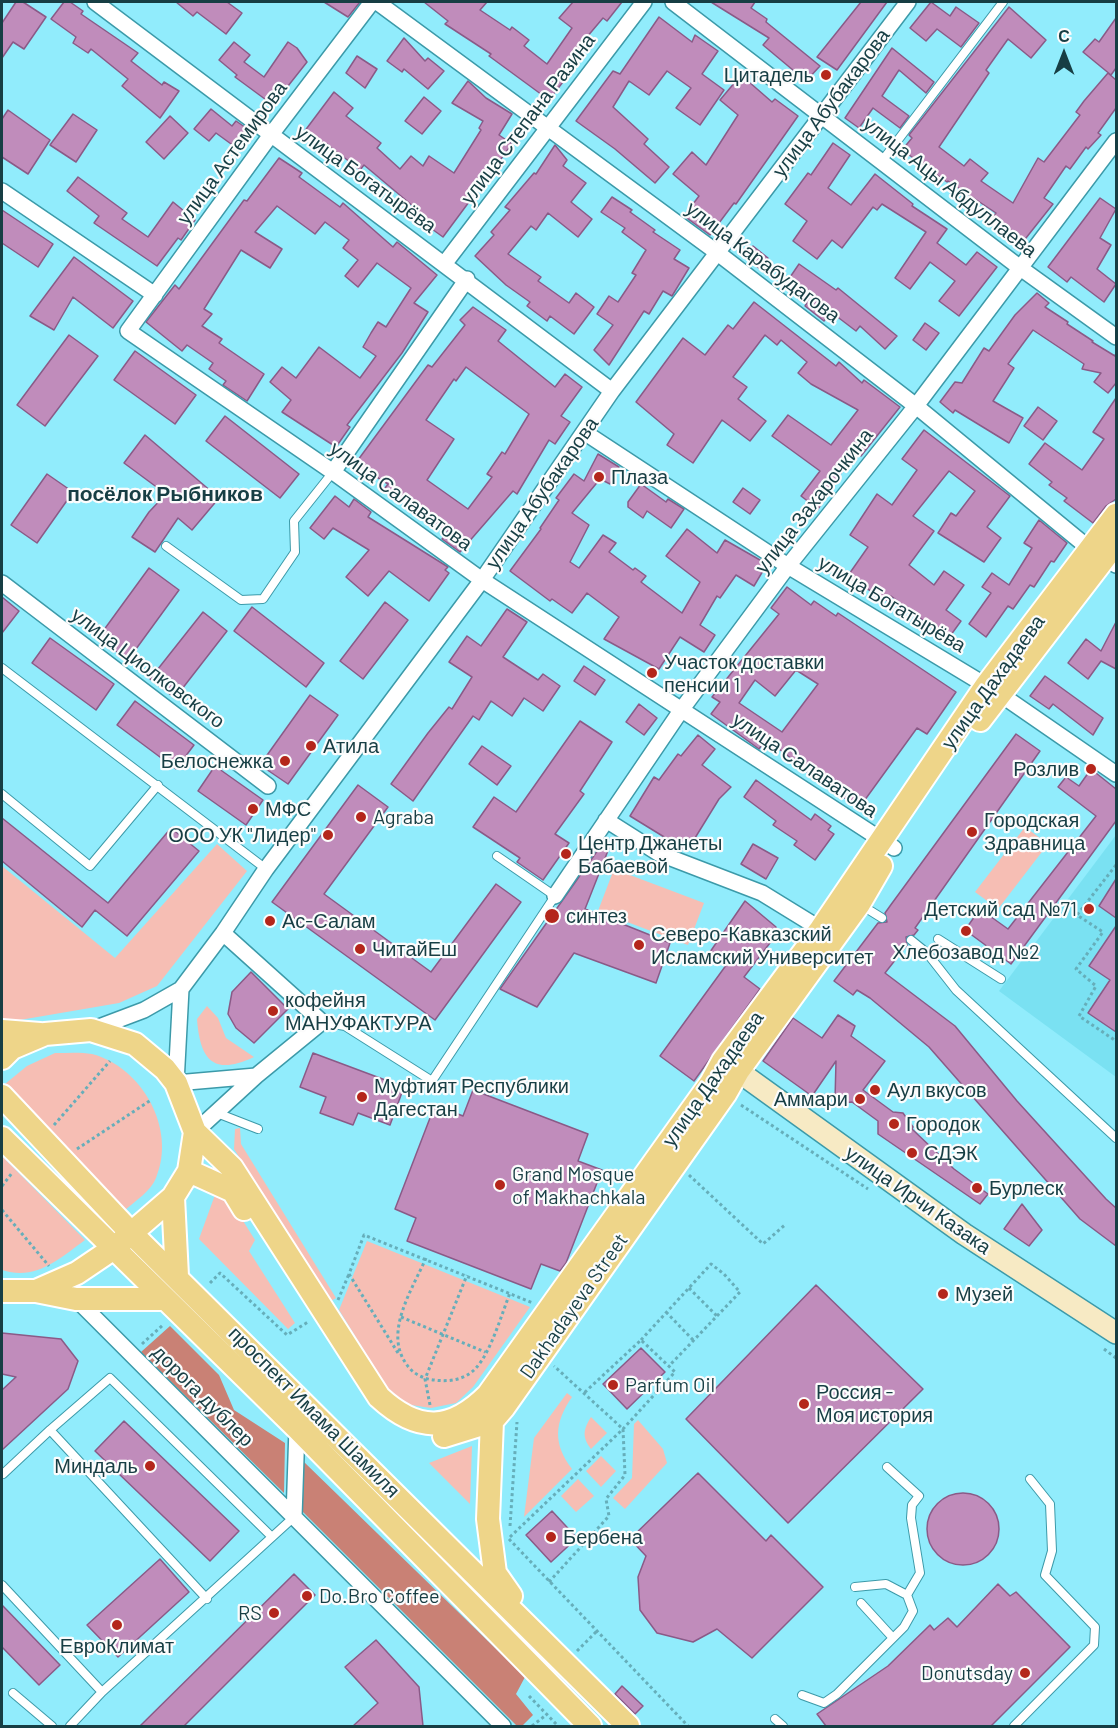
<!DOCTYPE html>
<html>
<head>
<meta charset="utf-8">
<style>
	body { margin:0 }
	#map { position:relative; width:1118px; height:1728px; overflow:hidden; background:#91ecfc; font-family:Barlow,sans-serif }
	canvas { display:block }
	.frame { position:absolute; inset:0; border:3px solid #173e44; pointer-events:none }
	.north { position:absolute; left:1034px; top:24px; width:60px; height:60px; -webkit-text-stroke:4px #fcfcfc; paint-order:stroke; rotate:0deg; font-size:16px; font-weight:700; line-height:24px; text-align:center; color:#173e44 }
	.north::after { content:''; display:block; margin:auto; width:21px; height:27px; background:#173e44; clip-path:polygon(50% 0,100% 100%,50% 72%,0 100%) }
</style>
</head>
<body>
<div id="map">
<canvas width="1118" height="1728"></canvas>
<div class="frame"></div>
<div class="north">С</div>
</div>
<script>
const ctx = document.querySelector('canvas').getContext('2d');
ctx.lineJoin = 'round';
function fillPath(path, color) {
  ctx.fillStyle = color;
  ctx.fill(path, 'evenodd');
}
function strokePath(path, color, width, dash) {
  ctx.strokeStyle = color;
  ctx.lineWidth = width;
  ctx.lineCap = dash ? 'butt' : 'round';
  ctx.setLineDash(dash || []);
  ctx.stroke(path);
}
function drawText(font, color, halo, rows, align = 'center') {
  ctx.font = font + ' Barlow,sans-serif';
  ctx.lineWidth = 4.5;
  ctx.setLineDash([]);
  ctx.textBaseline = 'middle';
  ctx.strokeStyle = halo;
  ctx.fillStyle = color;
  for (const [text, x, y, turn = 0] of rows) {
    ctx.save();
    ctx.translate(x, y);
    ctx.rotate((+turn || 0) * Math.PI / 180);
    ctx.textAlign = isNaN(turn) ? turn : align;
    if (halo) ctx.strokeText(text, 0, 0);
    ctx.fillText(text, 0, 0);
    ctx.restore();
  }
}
fillPath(new Path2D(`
	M1116,835V1077L999,991Z`), '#7ae1f2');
fillPath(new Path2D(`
	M1025,827L1048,844L998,909L975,892Z
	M217,844L247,871L157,986L119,1003L14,1021L2,1020V866L115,958Z
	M614,869L704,903L688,945L598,911Z
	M207,1006L218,1018L226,1038L254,1057C214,1076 200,1061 197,1019Z
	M55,1053C67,1053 81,1052 92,1054C142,1067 177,1129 156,1178C151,1191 135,1201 124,1211L5,1084L27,1066Z
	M240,1128L241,1144L336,1298L331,1301L234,1149L235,1129Z
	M2,1156L85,1240C59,1259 36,1281 2,1270Z
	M216,1192L230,1200L255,1240L249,1251L295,1323L288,1329L199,1239Z
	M367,1241L530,1307L473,1387L456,1403L431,1408L411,1405L392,1396L339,1310Z
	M567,1393L572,1397C554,1423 553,1444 572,1469L524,1517L534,1438Z
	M591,1417L607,1433L591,1449C582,1437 583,1430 591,1417Z
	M638,1420L663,1449L667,1463L625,1509L613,1498L632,1478L634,1424Z
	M472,1446L470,1504L429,1463Z
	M601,1456L616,1471L601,1487L586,1471Z
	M578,1479L594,1496L576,1512L561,1496Z`), '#f6beb4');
fillPath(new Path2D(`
	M170,1326L219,1375L234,1410L285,1443L284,1493L141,1352Z
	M303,1461L525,1677L516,1694L533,1715L522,1726H517L302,1511Z`), '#c98175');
const building = new Path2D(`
	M16,2H23L46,17L24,49L13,42L2,58V23Z
	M64,2H70L83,11L81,14L138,53L131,61L162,85L164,82L179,91L160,118L122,86L128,79L91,49L88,53L73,43L76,37L51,19Z
	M176,2H227L242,13L226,34L197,12L193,16Z
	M324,2H360L348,17Z
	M424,2H487L480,10L510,30L512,27L529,40L524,46L547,64L572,28L559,18L573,2H622L607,21L603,18L581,44L562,75L566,78L549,100L489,56L491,54L445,24L448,21Z
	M711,2H755L751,8L767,19L766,22L820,66L806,81L763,45L769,38Z
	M861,2H887L837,70L817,57Z
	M931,2L950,16L956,7L979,23L961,47L937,29L926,41L910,28Z
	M1009,7L1046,40L1031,58L1008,39L986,70L989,73L939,147L964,166L970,159L988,173L981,181L1013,203L1038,158L1044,162L1080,115L1076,112L1084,101L1108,73L1116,80V108L1098,133L1101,135L1088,149L1086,147L1070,169L1066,166L1044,198L1053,204L1022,243L990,220L996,213L948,181L947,182L902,150L912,138L909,135Z
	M659,17L692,42L695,35L718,51L702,74L724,90L700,125L676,108L691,88L667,71L649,95L629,81L613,107L648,139L644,144L669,167L655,183L615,149L576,121L613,71L620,74Z
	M1116,18V68L1111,75L1083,52L1095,39L1099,42Z
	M404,38L425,61L428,58L444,71L428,89L404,69L402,72L387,61Z
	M234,42L250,55L244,62L264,77L288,42L297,48L307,62L273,105L235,77L237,75L219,60Z
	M892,48L934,82L926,93L899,70L882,96L909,116L900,128L873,108L859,128L845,118Z
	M357,56L377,69L365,88L346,73Z
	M741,75L772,102L775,99L798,116L736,204L734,203L710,235L684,216L699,196L673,174L692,152L706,165L738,115L720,100Z
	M468,81L486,98L512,114L499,135L512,144L443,237L425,224L427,221L413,209L414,207L364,165L360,170L327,144L324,147L304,132L334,92L353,108L346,116L381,143L377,148L400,169L411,156L423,166L429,156L454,173L481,130L479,128L483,121L452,103Z
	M424,97L441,111L422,134L405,121Z
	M211,109L232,126L236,121L252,132L238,149L216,133L209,141L194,129Z
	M8,110L50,140L28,174L2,157V119Z
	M73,114L97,130L76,162L50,145Z
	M170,116L188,133L164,159L146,142Z
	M833,143L850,155L828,188L851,205L875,174L913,204L912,206L947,229L937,243L966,265L977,252L997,267L959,316L939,301L955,281L930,262L910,289L895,278L926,232L882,204L877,210L873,207L842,248L832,240L817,259L793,241L807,221L785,204L808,173L811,175Z
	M555,145L567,160L563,166L586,183L571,202L592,219L578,237L548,213L536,230L531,226L508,254L541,277L538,281L569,303L576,293L594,307L574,334L550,316L547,321L527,306L530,302L506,285L475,256L494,235L491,232L510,210L505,207L534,173L536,174Z
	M279,158L302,173L299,177L340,207L343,203L393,247L397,242L437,275L414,303L428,312L402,353L347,425L350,427L336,447L282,412L291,400L270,382L282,367L296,378L319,347L360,378L376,356L363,347L371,333L378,322L386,327L411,288L377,263L358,287L345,276L358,260L343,248L349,240L325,222L315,234L277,206L255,232L282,249L270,268L241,250L204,309L212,314L202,326L222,339L219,343L264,374L247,401L223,385L226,381L209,369L213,363L187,345L182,351L146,322L175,285L179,289L244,200L247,201Z
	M78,177L127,213L122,219L148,237L173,202L195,220L181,240L178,238L157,266L94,223L99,216L67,191Z
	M612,197L632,210L630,212L655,230L653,232L680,250L674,259L689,268L672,296L663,291L649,314L644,311L609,365L594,350L613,325L597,314L609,296L618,302L636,275L632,273L646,250L622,232L625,228L601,212Z
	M1100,198L1116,209L1100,238L1111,245L1097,269L1116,284L1104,302L1071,277L1067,282L1048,267Z
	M2,210L53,244L38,267L2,243Z
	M753,246L768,258L760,269L745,257Z
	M74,257L133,301L113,328L73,297L54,330L30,316Z
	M799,264L836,290L838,288L897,336L885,349L860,326L856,331L831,312L824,321L805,306L807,303L784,286Z
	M1037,293L1049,303L1045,307L1068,322L1067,324L1093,341L1092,342L1115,356L1116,353V383L1108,393L1094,382L1101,373L1082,369L1084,364L1033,330L1008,364L1014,368L993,401L1023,418L1009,443L955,410L953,413L940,402L955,382L962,383L984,348L989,351L1015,315Z
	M754,302L836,366L839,362L862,383L864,380L900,407L861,456L855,451L818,509L801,496L820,471L772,436L788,415L831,445L858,410L811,384L798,373L807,362L781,340L777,345L765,335L733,377L747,387L738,399L766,421L750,441L722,420L693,463L667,445L674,434L636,402L683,338L705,355L728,325L733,329Z
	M473,307L506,330L498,341L555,387L565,374L582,387L561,416L570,422L555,444L549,440L517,494L513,491L460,552L442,539L448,532L413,508L415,506L385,488L388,484L355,464L428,365L432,367L465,325L460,320ZM466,367L529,414L505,454L502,452L487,474L492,477L468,509L427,480L454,439L426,420L454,379L456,381Z
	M925,323L939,333L926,350L913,340Z
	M69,335L98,356L45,426L17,405Z
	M135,351L196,395L175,424L114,380Z
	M1116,398V499L1106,506L1093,523L1064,501L1067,498L1049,485L1052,482L1029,464L1045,443L1082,470L1104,439L1093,432Z
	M1038,407L1057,421L1043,440L1024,426Z
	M225,416L299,474L280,498L206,441Z
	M924,430L1010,496L987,527L1001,538L984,562L938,533L951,513L956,516L975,491L949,471L913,516L934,531L909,565L934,585L944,571L964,585L946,610L961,621L948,639L891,596L888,601L847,577L868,547L850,535L877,494L892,505L917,470L902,459Z
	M145,435L219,498L192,530L178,518L155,552L132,537L149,512L166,494L124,463Z
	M598,454L619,467L610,484L600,479L572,513L589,525L570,562L579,568L603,535L616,543L609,552L633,570L635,568L646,576L641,582L682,613L700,582L666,556L687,529L717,553L725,540L767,564L754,586L736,575L720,598L717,596L700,625L715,635L704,652L680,637L659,669L604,639L619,617L587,593L572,613L552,599L550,601L510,571L541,529L540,528L559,500L556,498L574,474L584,481Z
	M47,474L73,492L37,543L11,525Z
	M641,484L666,502L668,499L684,509L671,528L647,511L643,518L628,507V502Z
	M743,488L760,500L750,514L733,502Z
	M335,496L349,507L354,499L371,512L368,517L448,567L445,570L449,573L429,601L389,571L368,596L346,577L369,550L333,528L324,539L310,528Z
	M1039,520L1067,543L1054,562L1051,561L1034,587L1030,585L1013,609L1008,606L986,637L969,624L991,593L982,587L992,573L1009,585L1032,548L1024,543Z
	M149,568L179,590L128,660L98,638Z
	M787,587L811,605L814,601L836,616L838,613L956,692L927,734L917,728L859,808L791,761L792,759L766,739L759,749L711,714L720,702L712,697L779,614L771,608ZM796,670L818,684L782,732L739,703L755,680L775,696Z
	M2,597L19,611L2,633Z
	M385,602L408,620L363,679L340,661Z
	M252,607L324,663L306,687L234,631Z
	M507,609L527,622L503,657L538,680L543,674L560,686L543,711L524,698L512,716L491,701L479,720L473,716L413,801L391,784L428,733L449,707L452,709L472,677L449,662L467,636L481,646Z
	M203,612L227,631L175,698L150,679Z
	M1116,622V669L1101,661L1088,679L1068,663L1086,639L1101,651Z
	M50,638L114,684L96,710L32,663Z
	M584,666L605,680L595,695L574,681Z
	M1045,676L1103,718L1093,735L1053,704L1049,709L1030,696Z
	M310,695L338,715L288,784L260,765Z
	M135,701L194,745L176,769L117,725Z
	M639,704L657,718L644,735L626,722Z
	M580,721L612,742L580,791L584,794L555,834L569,843L543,880L517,862L520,858L473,827L494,797L516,812Z
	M1016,734L1040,751L915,928L918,930L914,935L906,937L907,945L885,973L955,1026L1017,1101L1106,1199L1116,1208V1246L1080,1219L929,1047L870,998L857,990L853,995L834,981L878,923L887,922L885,913L890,906Z
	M698,735L715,749L702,765L731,787L719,799L687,851L630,816L654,777L659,780L678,754L681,756Z
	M482,746L511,766L497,785L469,764Z
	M215,766L263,800L246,825L198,791Z
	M1091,769L1116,789V821L1011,964L965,930L980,909L1008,929L1096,816L1058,787L1066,777L1079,786Z
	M756,780L811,820L815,814L831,826L828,830L834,834L815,860L794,845L797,841L773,825L776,821L744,797Z
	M358,785L388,807L324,894L431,972L496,884L521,902L435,1020L272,902Z
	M2,818L108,903L171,828L199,851L127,936L95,910L82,927L2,861Z
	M605,840L611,843L585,909L670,943L656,983L574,953L537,1007L500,989Z
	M753,844L778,858L766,879L741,864Z
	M1116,879V918L1099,906Z
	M745,901L776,927V935L744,977L760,989L694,1081L660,1056L727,964L710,952Z
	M1116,926V1032L1088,1013L1110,980L1089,966Z
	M251,972L288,1009L254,1043L236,1028L228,1014L232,992Z
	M838,1015L855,1026L851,1036L885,1061L863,1090L893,1112L903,1113L913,1127L912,1129L954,1169L988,1194L980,1204L878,1134V1121L852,1102L840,1103L835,1100L836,1061L812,1096L763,1061L793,1018L822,1038Z
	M313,1053L404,1087L390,1125L358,1113L353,1125L320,1113L326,1097L300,1087Z
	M473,1090L588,1134L578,1161L602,1170L566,1263L560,1271L541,1264L531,1289L407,1241L416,1218L395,1209L435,1105L463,1116Z
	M1022,1204L1042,1230L1029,1246L1004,1229Z
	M816,1285L923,1389L788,1523L686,1419Z
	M2,1333L61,1339L78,1361L68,1389L2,1450V1390L16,1377L2,1374Z
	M641,1348L665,1372L627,1409L603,1384Z
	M124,1421L239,1531L210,1561L95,1451Z
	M698,1473L766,1541L771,1535L823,1587L752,1658L717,1629L693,1642L657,1633L640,1610L638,1577L646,1556L630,1539Z
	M927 1529a36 36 0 1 1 72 0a36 36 0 1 1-72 0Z
	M552,1511L577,1538L551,1562L526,1535Z
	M160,1559L189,1592L118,1657L87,1625Z
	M294,1574L315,1595L184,1726H140Z
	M998,1584L1010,1596L1016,1592L1070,1647L991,1726H826L817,1714L888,1666L930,1625L934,1630L948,1618L957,1627Z
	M2,1605L60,1665L39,1685L2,1647Z
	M376,1640L419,1687L423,1726H353L378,1703L345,1667Z
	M622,1686L643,1706L635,1714L615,1694Z`);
fillPath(building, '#c08cbb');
strokePath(building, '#8a5a87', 1.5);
const lane = new Path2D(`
	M882,161L1003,2
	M166,546L241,600L263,599L295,552L294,521L333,472
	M2,668L266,869
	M2,794L90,866L158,785
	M861,905L882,918
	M938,939L1001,979
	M911,940L927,953L956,990L1116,1138
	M322,1022L345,1026L432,1081L555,896L497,856
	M217,1113L258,1129
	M50,1430L110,1378L272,1537
	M3,1474L50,1430L207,1599
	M2,1585L102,1692
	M855,1587L886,1584L907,1595
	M861,1603L893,1638
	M13,1693L52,1726
	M802,1695L824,1703L837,1694L904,1627L913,1611L907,1595L920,1573L911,1518L912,1505L919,1496L887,1467
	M775,1719L783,1726
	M70,1726L102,1692L294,1517
	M1014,1726L1094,1645L1095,1627L1045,1575L1052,1551L1050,1504L1030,1479`);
const street = new Path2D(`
	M95,2L612,391
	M372,2L270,136L128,331L333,472L482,580L894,848
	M377,2L719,254L916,406L1091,550L1116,565
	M673,2L1019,267L1116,337
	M2,191L155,295
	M445,263L644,2
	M584,432L788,566L1000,694L1116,774
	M333,472L467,279
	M2,583L268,786
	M606,820L658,853L762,893L827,933
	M555,896L682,709L788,566L916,406L1116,141
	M181,989L176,1083L256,1076
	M91,1030L144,1010L181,989L223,933L266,869L482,580L612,391L908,2
	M195,1132L256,1076L322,1022L223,933
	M76,1299L503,1726
	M294,1517L297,1428`);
const secondary = new Path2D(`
	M724,1061L964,1234L1116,1333`);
const primary = new Path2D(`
	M980,720L1116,543
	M2,1031L40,1034
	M2,1058L12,1048L45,1034L91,1030L135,1044L165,1069L176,1083L195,1132L189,1171L173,1197L114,1248L77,1273L36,1291H2
	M2,1096L131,1233L628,1726
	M195,1132L232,1168L379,1397C418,1433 451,1432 488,1395L711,1083L723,1061L821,929L986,686L1116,515
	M2,1138L297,1428L590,1726
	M189,1171L233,1191L244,1209
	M173,1197L177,1276
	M36,1291L76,1299H165
	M492,1421L488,1519L495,1573L511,1596
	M444,1436L492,1421L504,1407L725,1094L738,1071L859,904L881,866`);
strokePath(lane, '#3c9aa9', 10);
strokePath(street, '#3c9aa9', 18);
strokePath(secondary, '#3c9aa9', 24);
strokePath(primary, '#fff', 26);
strokePath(new Path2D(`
	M1116,865L1077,915L1103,932L1076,969L1096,986L1079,1016L1116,1041
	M741,1105L868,1189
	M54,1125L110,1061
	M77,1149L151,1100
	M689,1175L763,1244L786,1224
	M2,1186L12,1173
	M2,1210L49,1266
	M426,1258C412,1290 383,1333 407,1365C413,1374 424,1379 434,1380C449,1382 465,1380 476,1368C491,1352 502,1313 510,1293
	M210,1283L220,1273L287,1335L308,1322
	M689,1288L717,1316
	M338,1300L349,1274
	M666,1312L694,1341
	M401,1317L485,1352
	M641,1340L711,1264L724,1274L740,1292L669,1366
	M142,1344L164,1324
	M1104,1349L1116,1358
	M398,1353L349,1274L364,1235L533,1303
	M430,1405L425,1379L467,1275
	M510,1526L517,1422
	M510,1537L623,1429L675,1372L641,1340L584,1393
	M509,1539L688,1726
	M549,1582L609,1516L606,1499L625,1475L623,1429L554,1366
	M577,1651L597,1631
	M529,1696L558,1726
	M532,1726L546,1715`), '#66aeba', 3, [3, 3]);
strokePath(lane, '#fff', 8);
strokePath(street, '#fff', 15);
strokePath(secondary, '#f7eac4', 21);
strokePath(primary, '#eed589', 22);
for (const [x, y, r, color] of [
	[826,75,6,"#b4261b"],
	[599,477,6,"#b4261b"],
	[652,673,6,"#b4261b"],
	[311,746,6,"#b4261b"],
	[285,761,6,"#b4261b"],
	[1091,769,6,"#b4261b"],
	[253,809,6,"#b4261b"],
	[361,817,6,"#b4261b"],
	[972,832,6,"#b4261b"],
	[328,835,6,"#b4261b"],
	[566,854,6,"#b4261b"],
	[1089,909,6,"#b4261b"],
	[552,916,8,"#b4261b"],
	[270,921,6,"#b4261b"],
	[966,931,6,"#b4261b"],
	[639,945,6,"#b4261b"],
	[360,949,6,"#b4261b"],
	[273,1011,6,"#b4261b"],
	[875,1090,6,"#b4261b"],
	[362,1097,6,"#b4261b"],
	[860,1099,6,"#b4261b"],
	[894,1124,6,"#b4261b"],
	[912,1153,6,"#b4261b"],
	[500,1185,6,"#b4261b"],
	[977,1188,6,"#b4261b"],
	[943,1294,6,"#b4261b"],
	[613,1385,6,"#b4261b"],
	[804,1404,6,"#b4261b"],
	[150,1466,6,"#b4261b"],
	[551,1537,6,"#b4261b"],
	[307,1596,6,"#b4261b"],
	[274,1613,6,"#b4261b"],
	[117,1625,6,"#b4261b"],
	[1025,1673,6,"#b4261b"]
]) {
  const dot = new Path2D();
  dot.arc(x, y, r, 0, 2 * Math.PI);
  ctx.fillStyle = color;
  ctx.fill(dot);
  strokePath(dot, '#fcfcfc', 2);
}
drawText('20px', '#173e44', '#fcfcfc', [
	["Цитадель",814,75,"right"],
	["Плаза",611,477],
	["Участок доставки",664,662],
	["пенсии 1",664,685],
	["Атила",323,746],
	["Белоснежка",273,761,"right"],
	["Розлив",1079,769,"right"],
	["МФС",265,809],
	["Agraba",373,817],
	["Городская",984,820],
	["Здравница",984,843],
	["ООО УК \"Лидер\"",316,835,"right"],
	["Центр Джанеты",578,843],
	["Бабаевой",578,866],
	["Детский сад №71",1077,909,"right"],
	["синтез",566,916],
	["Ас-Салам",282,921],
	["Северо-Кавказский",651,934],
	["Исламский Университет",651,957],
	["ЧитайЕш",372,949],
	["Хлебозавод №2",966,952,"center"],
	["кофейня",285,1000],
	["МАНУФАКТУРА",285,1023],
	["Муфтият Республики",374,1086],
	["Дагестан",374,1109],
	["Аул вкусов",887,1090],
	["Аммари",848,1099,"right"],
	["Городок",906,1124],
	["СДЭК",924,1153],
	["Grand Mosque",512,1174],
	["of Makhachkala",512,1197],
	["Бурлеск",989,1188],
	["Музей",955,1294],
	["Parfum Oil",625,1385],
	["Россия -",816,1392],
	["Моя история",816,1415],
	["Миндаль",138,1466,"right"],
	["Бербена",563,1537],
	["Do.Bro Coffee",319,1596],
	["RS",262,1613,"right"],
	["ЕвроКлимат",117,1646,"center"],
	["Donutsday",1013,1673,"right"]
], 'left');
drawText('20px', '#173e44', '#fcfcfc', [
	["улица Абубакарова",831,103,-53],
	["улица Степана Разина",528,119,-53],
	["улица Астемирова",232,153,-54],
	["улица Богатырёва",366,179,36],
	["улица Ацы Абдуллаева",950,187,38],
	["улица Карабудагова",763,262,37],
	["улица Абубакарова",542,493,-55],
	["улица Салаватова",401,496,36],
	["улица Захарочкина",814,501,-52],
	["улица Богатырёва",892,604,31],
	["улица Циолковского",148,668,37],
	["улица Дахадаева",993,682,-54],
	["улица Салаватова",805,765,34],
	["улица Дахадаева",713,1079,-55],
	["улица Ирчи Казака",918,1200,35],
	["Dakhadayeva Street",574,1306,-55],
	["дорога дублер",203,1396,45],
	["проспект Имама Шамиля",314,1412,45]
]);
drawText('bold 21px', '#173e44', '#fcfcfc', [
	["посёлок Рыбников",165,494]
]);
</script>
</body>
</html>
